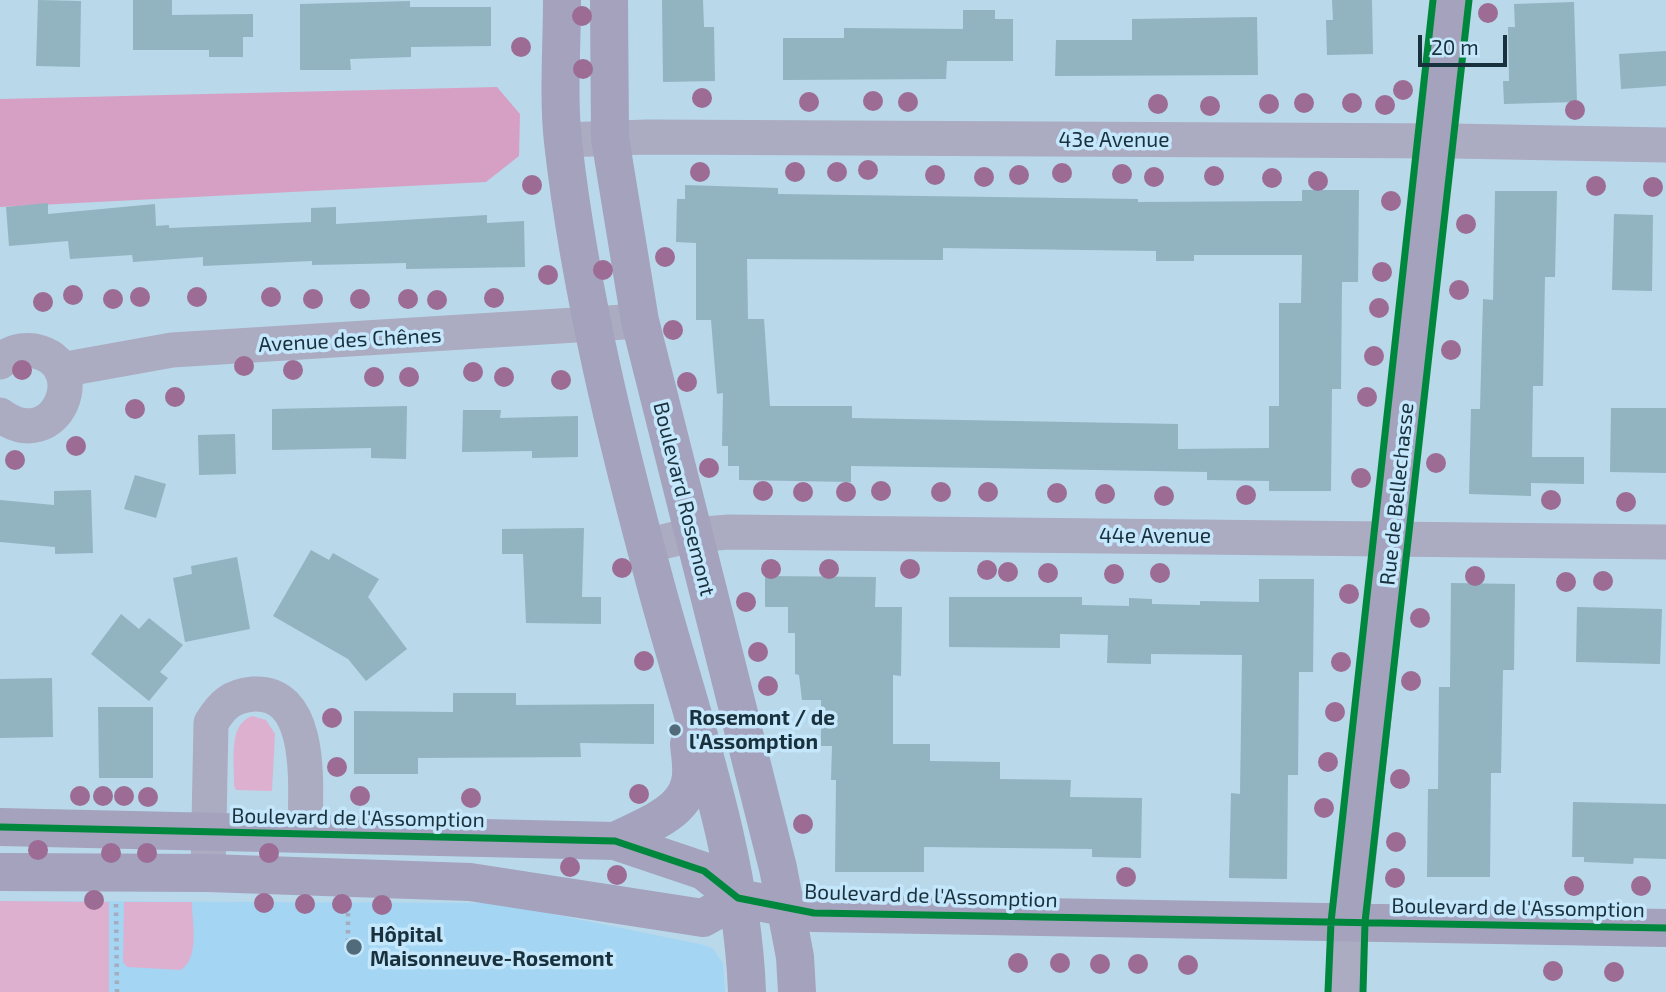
<!DOCTYPE html>
<html>
<head>
<meta charset="utf-8">
<style>
	body { margin:0 }
	#map { position:relative; width:1666px; height:992px; overflow:hidden; background:#b9d8ea; font-family:"Exo 2",sans-serif }
	canvas { display:block }
	.scale { position:absolute; left:1418px; top:35px; width:89px; height:32px; box-sizing:border-box; border:4px solid #19303d; border-top:0; padding-left:9px; font-size:21px; line-height:24px; white-space:nowrap; color:#19303d; -webkit-text-stroke:5px #c5e7fb; paint-order:stroke }
</style>
</head>
<body>
<div id="map">
<canvas width="1666" height="992"></canvas>
<div class="scale">20 m</div>
</div>
<script>
const ctx = document.querySelector('canvas').getContext('2d');
ctx.lineJoin = 'round';
function fillPath(path, color) {
  ctx.fillStyle = color;
  ctx.fill(path, 'evenodd');
}
function strokePath(path, color, width, dash) {
  ctx.strokeStyle = color;
  ctx.lineWidth = width;
  ctx.lineCap = dash ? 'butt' : 'round';
  ctx.setLineDash(dash || []);
  ctx.stroke(path);
}
function drawText(font, color, halo, rows, align = 'center') {
  ctx.font = font + ' "Exo 2",sans-serif';
  ctx.lineWidth = 7;
  ctx.setLineDash([]);
  ctx.textBaseline = 'middle';
  ctx.strokeStyle = halo;
  ctx.fillStyle = color;
  for (const [text, x, y, turn = 0] of rows) {
    ctx.save();
    ctx.translate(x, y);
    ctx.rotate((+turn || 0) * Math.PI / 180);
    ctx.textAlign = isNaN(turn) ? turn : align;
    if (halo) ctx.strokeText(text, 0, 0);
    ctx.fillText(text, 0, 0);
    ctx.restore();
  }
}
fillPath(new Path2D(`
	M0,901L498,903L704,945L712,948L723,963L725,992H0Z`), '#a4d5f3');
fillPath(new Path2D(`
	M252,716L266,720L275,734L272,791L236,790L234,786C235,763 227,725 252,716Z
	M0,901L109,902V992H0Z
	M124,902H192C192,923 200,957 181,970L127,967L123,962Z`), '#ddb0d0');
fillPath(new Path2D(`
	M497,87L520,114L519,156L486,182L0,207V99Z`), '#d6a0c5');
fillPath(new Path2D(`
	M38,0L81,1L80,67L36,66Z
	M133,0H172V15L253,14V37H243V57H209V50H133Z
	M662,0H703L704,27H714L715,81L663,82Z
	M1332,0H1372L1373,54L1327,55L1326,20H1333Z
	M410,1V7H491V46L411,47V57L350,59L351,70H300V4Z
	M1574,2L1577,102L1504,104L1503,81H1509L1508,27H1515L1514,4Z
	M963,10H995V19H1013V61H947L946,79L783,80V38H844V28L963,29Z
	M1257,17L1258,75L1055,76L1056,40H1132V19Z
	M1666,51V86L1621,89L1619,54Z
	M685,185L778,188V194L1138,199V202L1302,201V190H1359L1358,282H1342L1341,389H1332L1331,491H1269V481L1207,480V472L987,468L851,466V482L739,480V466H728V446H722L723,393L717,394L711,320H696V243L676,242L677,199H685ZM943,248L1156,251V261H1194V255H1302L1301,303H1279V406H1269V448L1178,449V424L852,418V406H770L764,319H748L747,259L943,260Z
	M1495,191H1557L1555,277H1545L1543,386H1533L1532,457H1584V484L1531,483V496L1469,494L1471,409H1480L1483,299L1493,300Z
	M48,203V214L155,204L156,226L169,225V228L311,222V208L336,207V224L487,215V223L524,221L525,267L406,269V263L312,265V261L203,266V257L133,262L132,255L70,259L68,241L9,246L6,207Z
	M1614,214L1653,215L1652,291L1612,290Z
	M407,406L406,459L371,458V448L272,450V409Z
	M1611,408H1666V473L1610,472Z
	M463,410H501L500,418L578,416V457L532,458V451L462,452Z
	M235,434L236,474L199,475L198,435Z
	M135,475L166,484L156,518L124,509Z
	M91,490L93,553L55,554V547L0,542V500L54,505V491Z
	M584,528L582,597H601V624L526,623L523,554H502V529Z
	M311,550L329,560L333,553L379,579L368,597L407,649L366,681L348,659L273,616Z
	M237,557L250,629L185,642L173,578L192,574L191,566Z
	M765,576L876,577L875,607H902L901,676L893,675V744H930V761L1000,762V779L1071,780L1070,797L1142,798L1141,858L1092,857V849L924,847V872H835L836,780H831L832,746H821V700H802L799,675L795,674V633H788V607H765Z
	M1259,579H1314L1313,672H1299L1298,775H1288L1287,879L1229,878L1231,793L1240,794L1242,655L1151,654V664L1107,663L1108,635L1060,634V648L949,647V597H1082V605L1129,606V598L1152,599V604L1200,605V601L1259,602Z
	M1451,583L1515,584L1514,670H1503L1501,773H1491L1490,877H1427L1428,789H1438L1439,687H1450Z
	M1577,607L1662,609L1660,664L1576,662Z
	M121,614L139,629L149,618L183,645L160,672L168,678L149,701L91,654Z
	M52,678L53,737L0,738V679Z
	M453,693H516V705L654,704V744L580,743L581,757L418,758V774H354V711L453,712Z
	M98,707H153V778H99Z
	M1573,802L1666,804V859L1634,858L1633,864L1584,862V857H1572Z`), '#92b3c0');
strokePath(new Path2D(`
	M116,904L117,992
	M348,942V910`), '#a5acbe', 4.5, [3.5, 5]);
strokePath(new Path2D(`
	M563,140L647,137L1453,141L1666,145
	M0,362C9,352 22,349 35,351C94,364 57,457 0,415
	M61,370L172,350L640,321
	M645,546L692,535L729,532L1666,542
	M208,873L211,723C222,705 231,696 253,694C316,690 305,792 305,833
	M1347,992L1350,922`), '#ababc2', 35);
strokePath(new Path2D(`
	M562,0C562,47 558,96 563,142C580,292 617,441 656,586C692,719 742,854 747,992
	M609,0L610,138L640,321L778,868L795,957L797,992
	M0,827L615,841L704,871L738,898L814,913L1666,928
	M615,841C641,828 684,814 690,782C693,770 690,756 689,744
	M0,872L208,873L470,882L703,918L738,898
	M1350,922L1451,0`), '#a4a2bd', 38);
strokePath(new Path2D(`
	M0,827L615,841L704,871L738,898L814,913L1666,928
	M1328,992L1331,922L1433,0
	M1363,992L1365,922L1469,0`), '#00873e', 7);
ctx.fillStyle = '#9c6c94';
for (const [x, y] of [
	[1488,13],
	[582,16],
	[521,47],
	[583,69],
	[1403,90],
	[702,98],
	[873,101],
	[809,102],
	[908,102],
	[1304,103],
	[1352,103],
	[1158,104],
	[1269,104],
	[1385,105],
	[1210,106],
	[1575,110],
	[868,170],
	[700,172],
	[795,172],
	[837,172],
	[1062,173],
	[1122,174],
	[935,175],
	[1019,175],
	[1214,176],
	[984,177],
	[1154,177],
	[1272,178],
	[1318,181],
	[532,185],
	[1596,186],
	[1653,187],
	[1391,201],
	[1466,224],
	[665,257],
	[603,270],
	[1382,272],
	[548,275],
	[1459,290],
	[73,295],
	[140,297],
	[197,297],
	[271,297],
	[494,298],
	[113,299],
	[313,299],
	[360,299],
	[408,299],
	[437,300],
	[43,302],
	[1379,308],
	[673,330],
	[1451,350],
	[1374,356],
	[244,366],
	[22,370],
	[293,370],
	[473,372],
	[374,377],
	[409,377],
	[504,377],
	[561,380],
	[687,382],
	[175,397],
	[1367,397],
	[135,409],
	[76,446],
	[15,460],
	[1436,463],
	[709,468],
	[1361,478],
	[763,491],
	[881,491],
	[803,492],
	[846,492],
	[941,492],
	[988,492],
	[1057,493],
	[1105,494],
	[1246,495],
	[1164,496],
	[1551,500],
	[1626,502],
	[622,568],
	[771,569],
	[829,569],
	[910,569],
	[987,570],
	[1008,572],
	[1048,573],
	[1160,573],
	[1114,574],
	[1475,576],
	[1603,581],
	[1566,582],
	[1349,594],
	[746,602],
	[1420,618],
	[758,652],
	[644,661],
	[1341,662],
	[1411,681],
	[768,686],
	[1335,712],
	[332,718],
	[1328,762],
	[337,767],
	[1400,779],
	[639,794],
	[80,796],
	[103,796],
	[124,796],
	[360,796],
	[148,797],
	[471,798],
	[1324,808],
	[803,824],
	[1396,842],
	[38,850],
	[111,853],
	[147,853],
	[269,853],
	[570,867],
	[617,875],
	[1126,877],
	[1395,878],
	[1574,886],
	[1641,886],
	[94,900],
	[264,903],
	[305,904],
	[342,904],
	[382,905],
	[1018,963],
	[1060,963],
	[1100,964],
	[1138,964],
	[1188,965],
	[1553,971],
	[1614,972]
]) {
  ctx.beginPath();
  ctx.arc(x, y, 10, 0, 2 * Math.PI);
  ctx.fill();
}
for (const [x, y, r, color] of [
	[675,730,7,"#516b7a"],
	[354,947,9,"#516b7a"]
]) {
  const dot = new Path2D();
  dot.arc(x, y, r, 0, 2 * Math.PI);
  ctx.fillStyle = color;
  ctx.fill(dot);
  strokePath(dot, '#c5e7fb', 2.5);
}
drawText('21px', '#19303d', '#c5e7fb', [
	["43e Avenue",1114,140],
	["Avenue des Chênes",350,340,-3],
	["Rue de Bellechasse",1397,494,-84],
	["Boulevard Rosemont",684,499,76],
	["44e Avenue",1155,536],
	["Boulevard de l'Assomption",358,818,1],
	["Boulevard de l'Assomption",931,896,2],
	["Boulevard de l'Assomption",1518,908,1]
]);
drawText('bold 21px', '#19303d', '#c5e7fb', [
	["Rosemont / de",689,718],
	["l'Assomption",689,742],
	["Hôpital",370,935],
	["Maisonneuve-Rosemont",370,959]
], 'left');
</script>
</body>
</html>
